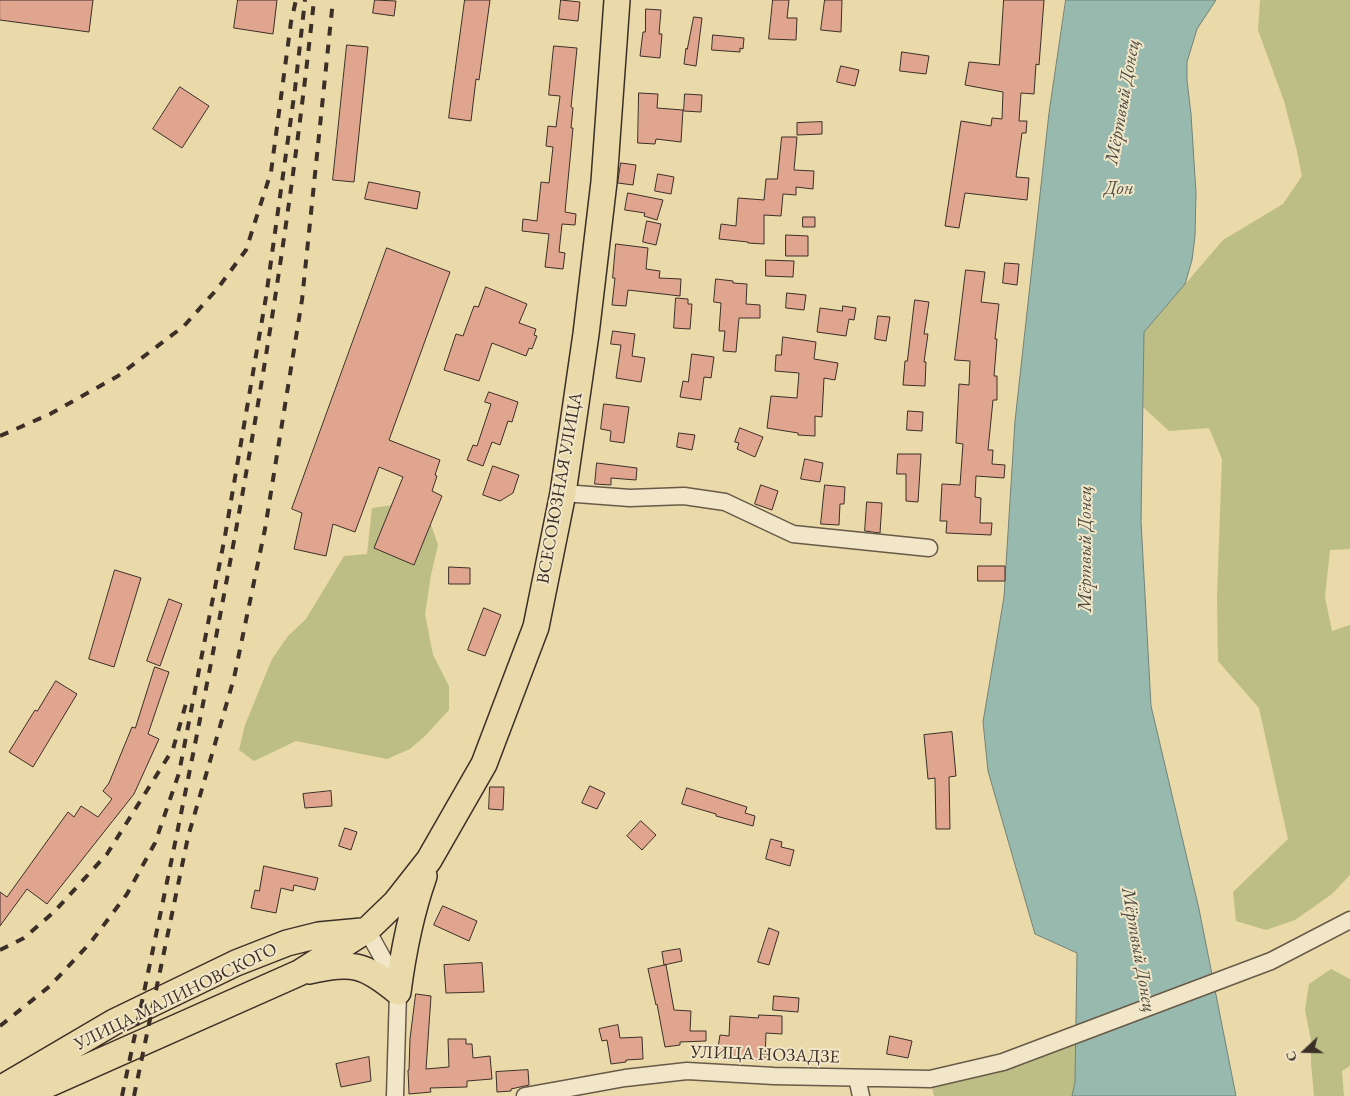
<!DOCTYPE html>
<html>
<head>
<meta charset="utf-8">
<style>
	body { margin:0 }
	#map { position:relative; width:1350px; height:1096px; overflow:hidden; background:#ead9a9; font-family:"EB Garamond",serif }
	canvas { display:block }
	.north { position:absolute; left:1280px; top:1026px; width:50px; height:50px; -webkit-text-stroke:4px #f1e6c7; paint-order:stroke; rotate:249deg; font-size:14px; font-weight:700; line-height:20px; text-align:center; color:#3c2f28 }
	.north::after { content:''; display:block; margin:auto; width:18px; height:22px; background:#3c2f28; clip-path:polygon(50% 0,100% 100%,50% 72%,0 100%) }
</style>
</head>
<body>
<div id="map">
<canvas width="1350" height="1096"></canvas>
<div class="north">С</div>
</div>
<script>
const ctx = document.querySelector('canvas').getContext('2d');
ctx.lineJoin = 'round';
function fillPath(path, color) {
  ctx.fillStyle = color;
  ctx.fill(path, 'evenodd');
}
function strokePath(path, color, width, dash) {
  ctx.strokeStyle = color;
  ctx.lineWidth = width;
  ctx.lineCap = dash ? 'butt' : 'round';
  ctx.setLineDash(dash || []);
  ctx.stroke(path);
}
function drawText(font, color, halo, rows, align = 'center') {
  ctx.font = font + ' "EB Garamond",serif';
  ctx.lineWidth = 4;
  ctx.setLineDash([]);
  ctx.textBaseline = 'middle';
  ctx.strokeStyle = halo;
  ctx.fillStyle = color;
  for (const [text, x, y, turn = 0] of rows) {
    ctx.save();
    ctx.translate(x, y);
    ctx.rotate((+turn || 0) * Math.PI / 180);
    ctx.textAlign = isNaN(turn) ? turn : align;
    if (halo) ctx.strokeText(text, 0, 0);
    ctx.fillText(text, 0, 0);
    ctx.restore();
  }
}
fillPath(new Path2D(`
	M1260,0H1350V549L1330,550L1325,597L1332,631L1350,625V875L1332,894L1295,920L1266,930L1236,921L1233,892L1288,839L1259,708L1218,661L1217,596L1222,459L1209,428L1169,431L1143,407L1144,332L1223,240L1283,204L1302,176L1296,147L1284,101L1258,30Z
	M423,501L438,545L431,575L425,614L433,655L449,686V710L425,736L410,749L387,759L296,741L254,761L239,750L245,725L272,659L288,636L306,619L344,556L367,554L372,508Z
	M1331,969L1350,979V1066L1342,1071L1344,1096H1314L1311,1062V1040L1305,1010L1309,984Z
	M1076,1035L1075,1082L1072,1096H934L930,1079Z`), '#bcbe85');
const water = new Path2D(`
	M1066,0H1216L1197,29L1187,62V80L1191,114L1196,193L1195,236L1192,260L1185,284L1144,332L1141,521L1151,706L1199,909L1236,1096H1072L1075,1082L1077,953L1035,934L988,771L983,722L1004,597L1015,421L1049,113Z`);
fillPath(water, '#98b9ae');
strokePath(water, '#738278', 1);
const building = new Path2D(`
	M0,0H93L89,32L0,20Z
	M238,0H277L273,34L234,28Z
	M375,0L396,1L394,16L373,13Z
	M465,0H490L479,80L476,79L471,121L449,118Z
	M561,0L580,2L578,21L559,19Z
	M773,0H789L787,18H797L796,40L769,39Z
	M825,0H842L841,32L821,30Z
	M1004,0H1044L1039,65L1036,64L1034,94L1021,93L1019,121H1027L1026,133H1022L1016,177L1029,178L1027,200L965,193L959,228L945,226L961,121L991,126L992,118L1002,119L1003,92L965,85L969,62L999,65Z
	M646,9L661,10L659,34H662L660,58L640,56L643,32H645Z
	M694,17L702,18L696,66L684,64L686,48L687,49Z
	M713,35L744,38L743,49L740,48V52L712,50Z
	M347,45L368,47L354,182L333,180Z
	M554,46L577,48L571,107L573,108L571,128H573L565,212L576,214L575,225L562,224L559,252L565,253L563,269L545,267L549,234L522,231L523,219L537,221L541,182L549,183L553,147L546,146L548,126L556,127L560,96L549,95Z
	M902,52L929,56L926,74L900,71Z
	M841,66L859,70L855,86L837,82Z
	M180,87L209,106L182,148L153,129Z
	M639,93L658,94L657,108L683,110L681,142L656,139L655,144L638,143Z
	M685,94L702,95L701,112L684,111Z
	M822,122V134L797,135V123Z
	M782,137H797L794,170L814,171L813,189L796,187V195L783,194L781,216L764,215V244L748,243V242L719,239L721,224L736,226L738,198L764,200L766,179H777Z
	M621,163L636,165L633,185L618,183Z
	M658,174L674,177L671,194L655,191Z
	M369,182L420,192L417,209L365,199Z
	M628,193L663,200L657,220L644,216L645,213L625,210Z
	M803,217H815V227H803Z
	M647,221L661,224L656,245L643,242Z
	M786,235L808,236V256H786Z
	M616,244L648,248L646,269L660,271L659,278L681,279L680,296L628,290L626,306L612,305L615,278H613Z
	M387,248L450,272L389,440L440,460L435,475L437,476L432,491L442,496L414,565L374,548L403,477L379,467L355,532L333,524L326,556L294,549L302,513L292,509Z
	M766,260L794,261L793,277L766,276Z
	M1005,263L1019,264L1017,285L1003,283Z
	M966,270L985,272L981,302L999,304L995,339H997L994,376H997V400H993L988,450H993L992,464L1005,465L1004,478L976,476L975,497L981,498L980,523H992L991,535L946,533L947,521H940L942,484L960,485L963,444L956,443L959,384L969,385L970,361L955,360Z
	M716,279L733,281V283L747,284L746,304L760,305V318H739L736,352L723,351L725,331H719L721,303L714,302Z
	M486,287L527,304L519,323L536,329L534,335L537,336L532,349L529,348L526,356L492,343L479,381L444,370L456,334L463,336L474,306L478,307Z
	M787,293L806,295L804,310L786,308Z
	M676,298L688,299V304H692L690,329L674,328Z
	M915,300L929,302L924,334H928L924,362H926L925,386L903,385L905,361H907Z
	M843,306L856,308L854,320L849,319L846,336L817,332L820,308L842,311Z
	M878,316L890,317L886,341L875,339Z
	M613,331L635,334L632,356L645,358L641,382L616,378L621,345L611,344Z
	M783,337L816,342L814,359L838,363L835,380L824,378L822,417L815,416V436L798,435V433L767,428L771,396L797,398L799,373L775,371L776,355H781Z
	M692,354L714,357L711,378L704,377L701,400L680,397L683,381L688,382Z
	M489,392L518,402L512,422L508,421L500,445L492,442L483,466L467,460L473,445L477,446L491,404L485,402Z
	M604,404L629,407L624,443L610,441L611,431L601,429Z
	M908,411L923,412L922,431L907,430Z
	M740,428L763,437L755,457L737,449L739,443L735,442Z
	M679,433L695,435L692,450L677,447Z
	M898,454H921L918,502L906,501V474H897Z
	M805,459L823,463L820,482L801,479Z
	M597,463L637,468L636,480L611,478V485L595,484Z
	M493,466L519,475L513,493L500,501L483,495Z
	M761,485L778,491L772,510L755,504Z
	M825,485L845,487L844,504H840L839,525L821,524Z
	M867,502L882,503L880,533L865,531Z
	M978,566H1005V581H978Z
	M449,567L470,568V584H449Z
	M115,570L141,578L114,667L89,659Z
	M169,599L182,604L160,666L147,661Z
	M484,608L501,615L485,656L468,650Z
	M155,667L169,672L148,734L159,739L134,794L47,904L27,889L0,926V892L7,897L68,812L74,817L81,806L98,817L112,799L103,791L109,783L132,727L135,728Z
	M56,681L77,694L33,767L9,752L35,710L37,711Z
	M952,732L956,776L949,777L950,829H936L935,778L928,779L924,735Z
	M590,786L605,793L597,809L582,803Z
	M490,787H504L503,810L489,809Z
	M687,788L747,807L745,813L755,816L753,826L716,816V814L682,804Z
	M331,791L332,806L305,808L303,794Z
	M641,821L656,835L642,850L627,836Z
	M345,828L357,832L351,850L339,846Z
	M771,839L782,842L781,847L794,850L790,866L766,859Z
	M264,866L318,878L315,890L294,885L293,891L281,888L276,913L251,908L255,890L259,891Z
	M443,906L477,921L469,941L434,925Z
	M769,928L779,932L769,965L758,962Z
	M680,949L682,961L664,965L662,952Z
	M482,963L484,992L446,993L444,965Z
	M666,965L674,1010L691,1011L690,1031H706V1041L680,1042V1045L665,1047L657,1004L656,1005L648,969Z
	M416,994L431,996L426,1069L449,1067L448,1039H466V1044H472L473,1058L490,1056L492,1079L467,1081V1087L430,1088L431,1092L409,1094L408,1070H409L410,1039Z
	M774,996L799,998L798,1012L773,1010Z
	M759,1015L782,1016V1034L766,1033L765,1061L743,1059V1058L717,1054L720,1035L729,1036L730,1016L758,1018Z
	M618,1025L620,1038L642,1037L643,1059L626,1060V1062L611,1064L607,1040L602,1041L599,1029Z
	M890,1036L912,1041L908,1058L887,1054Z
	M369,1057L371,1081L341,1087L336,1064Z
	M528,1070L529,1085L511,1089V1091L497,1092L496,1072Z`);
fillPath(building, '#e0a58f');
strokePath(building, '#3c2f28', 1);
const minor = new Path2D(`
	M563,493L630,498L684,496L725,502L793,534L929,548
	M367,930L387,966L398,992L395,1096
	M857,1078L861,1096
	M525,1096L625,1078L687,1071L774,1076L930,1079L1003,1062L1271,961L1350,920`);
const highway = new Path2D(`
	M309,971C353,962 363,963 398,992
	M398,992C403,953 411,913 424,876
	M0,1089L114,1022L236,963L287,943L319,935L362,931
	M22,1096L299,973L367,930L396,902L429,860L484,764L536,627L563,493L586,334L604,182L617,0`);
strokePath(minor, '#685a48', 19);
strokePath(highway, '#3c2f28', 28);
strokePath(minor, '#f1e6c7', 16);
strokePath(highway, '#ead9a9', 25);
strokePath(new Path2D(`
	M0,436L50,414L118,376L184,326L218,288L246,250L271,172L291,22L296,0
	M0,950L24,938L54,912L107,854L173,749L187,700
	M0,1026L50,986L91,942L127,894L155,843L179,773L225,536L266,297L295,89L305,0
	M122,1096C199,733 275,369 314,0
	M134,1096L188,837L234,678L265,529L302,300L333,0`), '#3c2f28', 4, [9, 9]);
drawText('18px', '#3c2f28', '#f1e6c7', [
	["ВСЕСОЮЗНАЯ УЛИЦА",560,488,-80],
	["УЛИЦА МАЛИНОВСКОГО",176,997,-26],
	["УЛИЦА НОЗАДЗЕ",765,1055,2]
]);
drawText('italic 19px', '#4e4b43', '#f1e6c7', [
	["Мёртвый Донец",1123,102,-80],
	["Дон",1119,189],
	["Мёртвый Донец",1086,549,-90],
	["Мёртвый Донец",1138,950,80]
]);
</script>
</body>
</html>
